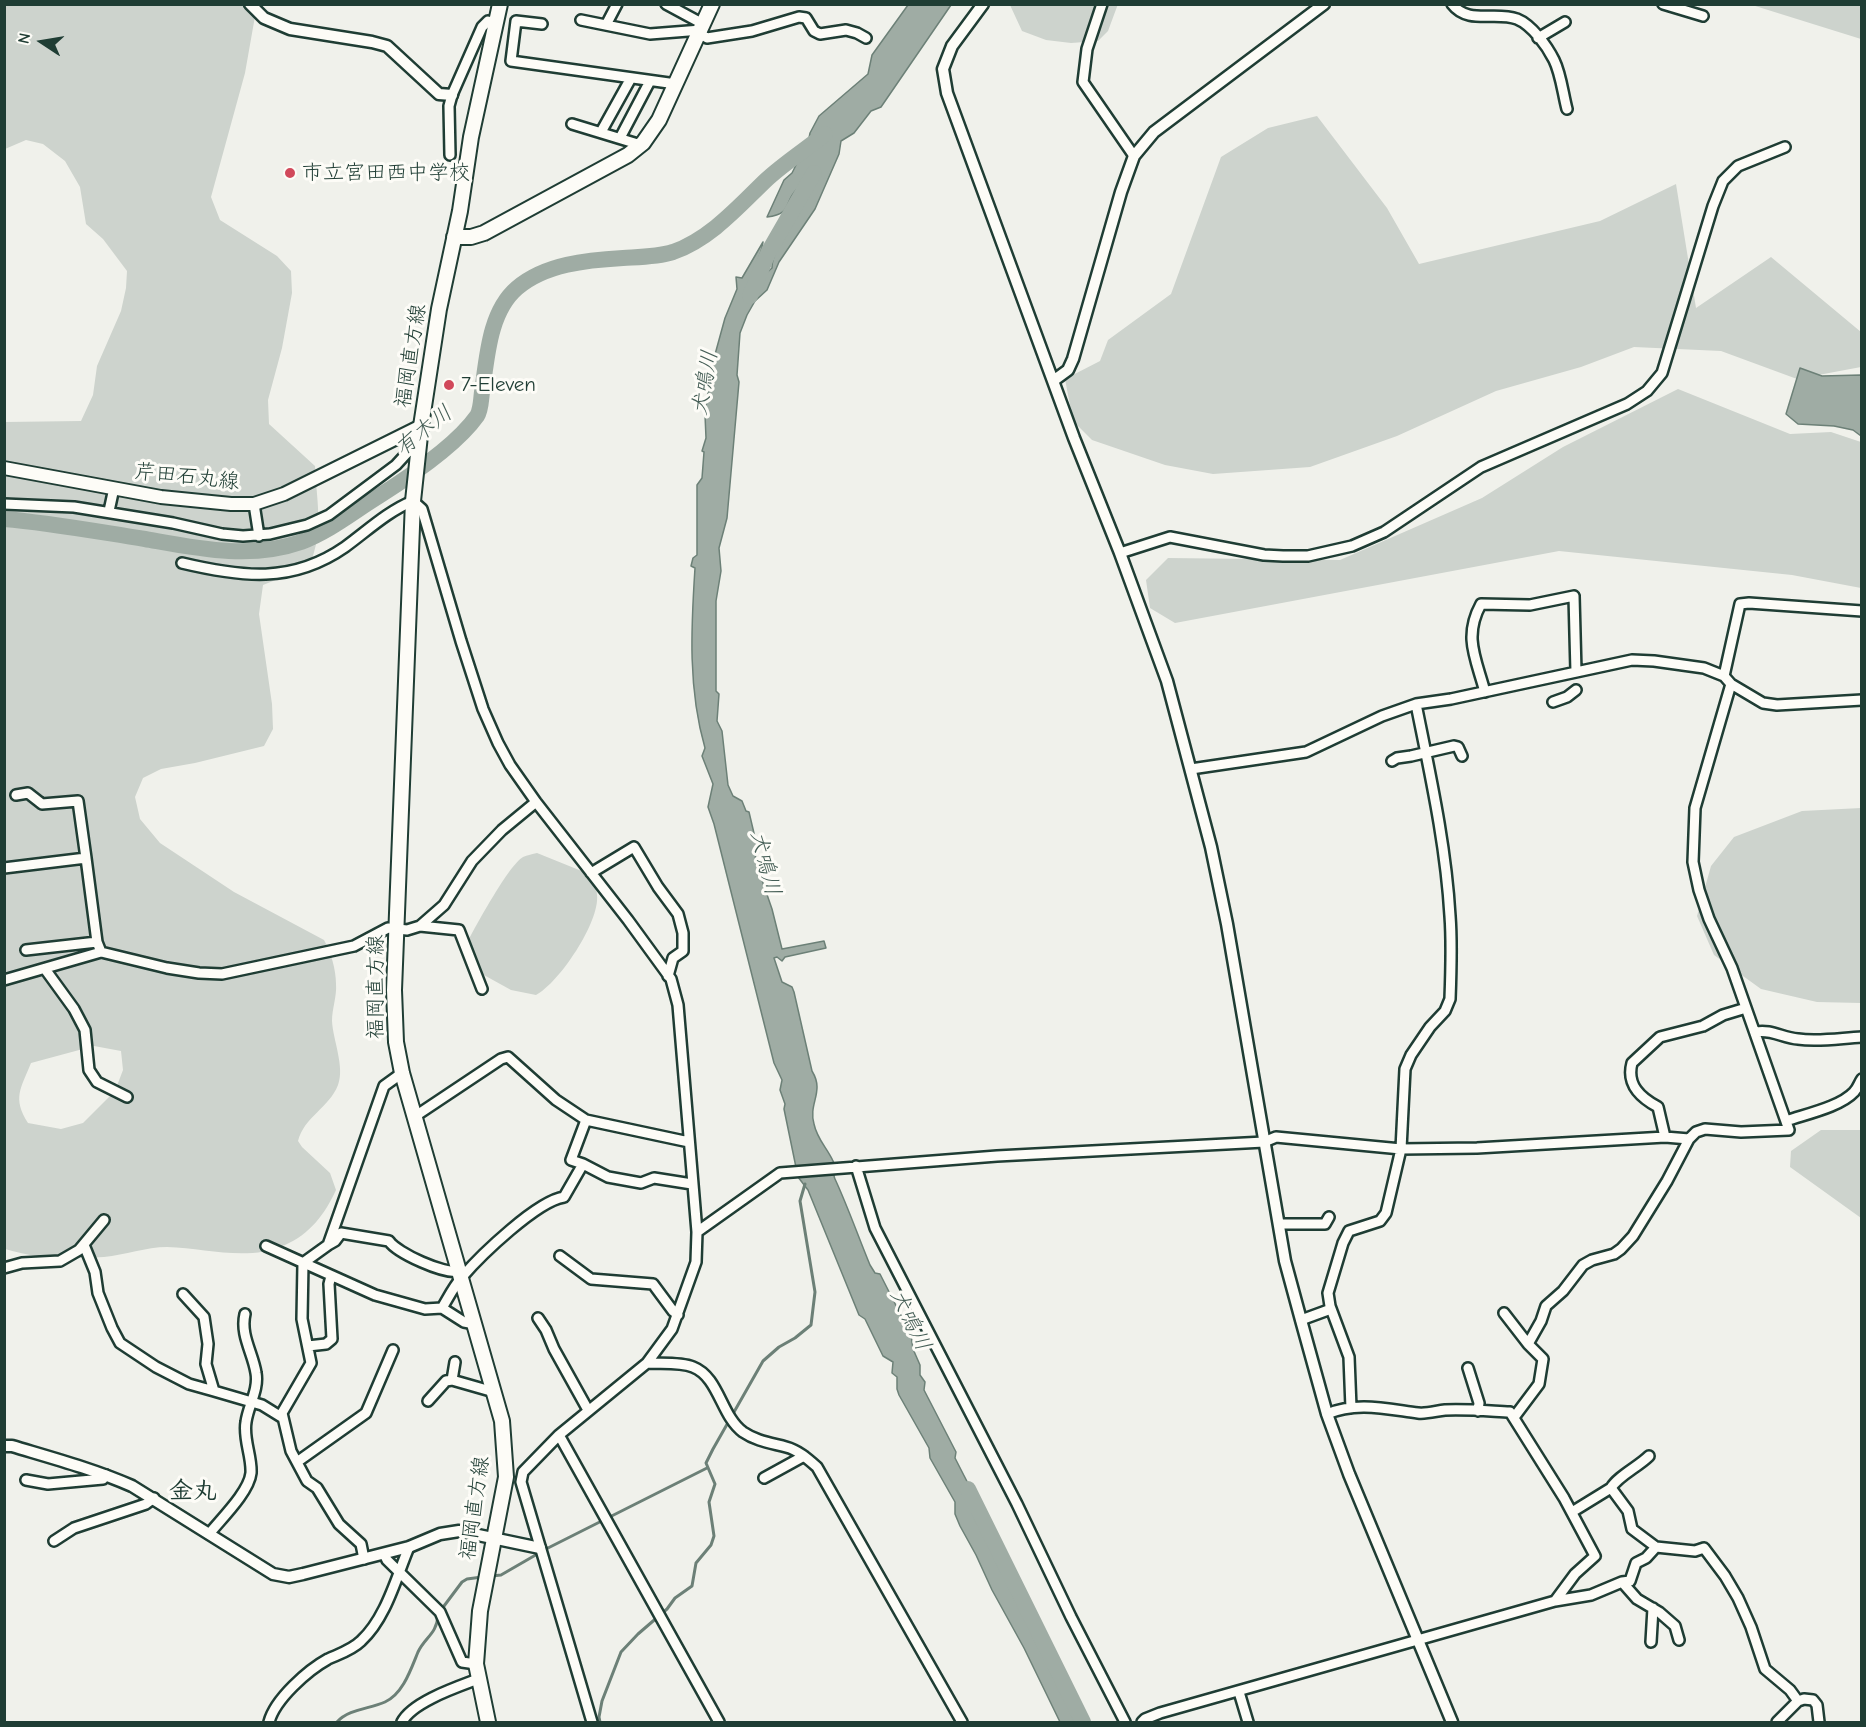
<!DOCTYPE html>
<html>
<head>
<meta charset="utf-8">
<style>
	body { margin:0 }
	#map { position:relative; width:1866px; height:1727px; overflow:hidden; background:#f0f1eb; font-family:"Comic Neue",sans-serif }
	canvas { display:block }
	.frame { position:absolute; inset:0; border:6px solid #1f3d34; pointer-events:none }
	.north { position:absolute; left:12px; top:12px; width:60px; height:60px; -webkit-text-stroke:4px #fdfcf7; paint-order:stroke; rotate:282deg; font-size:16px; font-weight:700; line-height:24px; text-align:center; color:#1f3d34 }
	.north::after { content:''; display:block; margin:auto; width:21px; height:27px; background:#1f3d34; clip-path:polygon(50% 0,100% 100%,50% 72%,0 100%) }
</style>
</head>
<body>
<div id="map">
<canvas width="1866" height="1727"></canvas>
<div class="frame"></div>
<div class="north">N</div>
</div>
<script>
const ctx = document.querySelector('canvas').getContext('2d');
ctx.lineJoin = 'round';
function fillPath(path, color) {
  ctx.fillStyle = color;
  ctx.fill(path, 'evenodd');
}
function strokePath(path, color, width, dash) {
  ctx.strokeStyle = color;
  ctx.lineWidth = width;
  ctx.lineCap = dash ? 'butt' : 'round';
  ctx.setLineDash(dash || []);
  ctx.stroke(path);
}
function drawText(font, color, halo, rows, align = 'center') {
  ctx.font = font + ' "Comic Neue","Klee One",sans-serif';
  ctx.lineWidth = 6;
  ctx.setLineDash([]);
  ctx.textBaseline = 'middle';
  ctx.strokeStyle = halo;
  ctx.fillStyle = color;
  for (const [text, x, y, turn = 0] of rows) {
    ctx.save();
    ctx.translate(x, y);
    ctx.rotate((+turn || 0) * Math.PI / 180);
    ctx.textAlign = isNaN(turn) ? turn : align;
    if (halo) ctx.strokeText(text, 0, 0);
    ctx.fillText(text, 0, 0);
    ctx.restore();
  }
}
fillPath(new Path2D(`
	M1118,4L1108,31L1098,41L1071,43L1046,40L1022,31L1010,5Z
	M5,5H257L245,73L211,197L220,220L277,256L291,271L292,293L282,348L268,400L269,424L315,466C317,507 325,535 306,573L288,575L263,585L259,614L272,704L273,729L264,746L195,763L161,769L143,778L135,797L140,819L160,843L234,892L324,940C331,952 336,970 336,984C337,996 332,1009 332,1021C333,1040 345,1067 338,1085C329,1108 304,1117 298,1141L302,1147L330,1173L336,1190C325,1214 310,1234 285,1245C247,1262 207,1248 167,1247C146,1247 125,1255 104,1257C71,1259 37,1259 5,1249V422L81,421L93,395L97,366L121,311L126,288L127,271L103,239L86,224L80,187L65,161L43,144L26,140L5,149ZM94,1046L121,1051L123,1070L115,1091L83,1123L61,1129L28,1123C12,1098 21,1088 31,1063Z
	M1752,5H1861V39Z
	M1317,116L1387,208L1419,264L1600,221L1676,184L1696,308L1771,257L1861,332V367L1797,379L1721,351L1634,347L1581,367L1496,391L1397,436L1310,467L1213,474L1165,465L1092,440L1073,421L1065,379L1100,361L1108,340L1171,294L1221,157L1268,128Z
	M1678,389L1790,434L1831,432L1861,442V588L1792,575L1559,551L1175,623L1150,608L1146,580L1168,558L1340,560L1482,498L1563,447Z
	M1861,808V1003L1817,1002L1761,989L1714,955L1697,916L1711,866L1734,837L1802,811Z
	M537,853L589,874C592,880 597,888 597,895C600,922 559,983 536,995L511,990L473,969L468,941C477,924 509,865 523,857C527,855 533,854 537,853Z
	M1821,1130H1861V1218L1790,1167L1791,1151Z`), '#cdd3cd');
const water = new Path2D(`
	M908,5H951L881,107L871,111L854,133L841,141L839,154L815,209L779,262L767,290L755,301L747,315L740,333L737,375L739,382L727,518L719,548L721,571L716,601V691L719,694L717,721L722,731L728,785L733,796L742,801L746,811L749,812L757,846L755,860L772,909L782,949L824,941L826,948L785,957L782,961L777,957L774,958L782,982L792,987L794,992L812,1071C825,1092 808,1103 814,1124C817,1139 827,1148 833,1161C836,1166 832,1173 835,1179C848,1207 858,1236 870,1265L875,1273L880,1274L911,1335L913,1349L920,1365V1375L925,1382L924,1390L956,1452L955,1458L976,1499L979,1518L988,1532V1539L1007,1572L1038,1637L1089,1722H1060L1024,1648L992,1590L976,1555L960,1526L955,1514V1502L930,1458L929,1448L899,1395L897,1389V1377L892,1373L893,1362L883,1356L865,1319L859,1315L808,1190L798,1177L784,1109L785,1104L780,1090L782,1080L774,1063L714,824L708,807L713,784L702,756L705,748C688,689 691,629 695,568L691,566L693,558L697,555V485L702,478L704,452L702,451L706,438L705,415L711,369L725,318L737,289L736,277L742,278L763,242C762,254 755,263 754,275H764L772,268C771,254 797,203 806,191L797,189C783,203 793,214 767,217L784,180L792,173L798,161L806,154L810,133L819,116L868,74L872,55Z
	M1800,368L1822,376L1861,375V436L1853,430L1834,426L1798,424L1786,414Z`);
fillPath(water, '#9faca4');
strokePath(water, '#6c8077', 1.5);
strokePath(new Path2D(`
	M492,1576L501,1575L546,1549L707,1468
	M441,1610L462,1582L467,1579L482,1577
	M337,1722C349,1709 369,1709 385,1702C403,1694 411,1669 418,1652C425,1637 437,1634 438,1615
	M600,1722L599,1717L602,1701L621,1652L638,1634L667,1609L675,1598L692,1586L696,1563L711,1545L714,1536L709,1502L715,1484L706,1463L713,1449L763,1361L779,1347L795,1338L811,1325L815,1292L800,1201L805,1184`), '#6c8077', 3);
strokePath(new Path2D(`
	M750,296L769,251L814,173
	M4,519C52,523 99,532 145,539C196,548 250,560 301,542C330,531 353,512 379,496C409,477 456,446 477,416C481,410 481,399 482,392C487,358 489,312 517,288C545,264 587,260 623,258C639,257 657,257 673,252C710,239 738,207 765,181C783,164 805,150 825,134
	M968,1489L1083,1722`), '#9faca4', 16);
const minor = new Path2D(`
	M666,4L703,24
	M1102,4L1087,49L1083,82L1134,156
	M1452,4C1468,25 1495,11 1517,19C1532,25 1547,46 1554,60C1561,74 1563,94 1567,109
	M1663,4L1703,16
	M581,20L650,34L701,30
	M542,24L516,21L511,61L676,84
	M606,25L617,4
	M699,33L707,38L752,31L799,17L806,18L814,31L820,34L846,30L857,33L866,38
	M1538,38L1565,22
	M572,124L641,145
	M601,132L631,78
	M620,138L650,81
	M450,155L449,106L452,95L482,27L488,21L495,23
	M4,504L74,507L173,523L222,534L243,536L270,534L307,525L329,515L396,465L407,453
	M254,504L259,536
	M109,511L114,488
	M1120,553L1170,537L1264,555L1283,556H1308L1352,546L1384,532L1481,467L1627,404L1647,391L1662,373L1713,206L1723,181L1738,166L1785,147
	M182,563C241,577 292,584 345,547C367,531 388,511 413,501L422,509L461,641L483,709L498,743L510,765L536,802L628,920L671,979L678,1005L697,1232L696,1262L672,1329L647,1363L559,1435L523,1472L521,1482L592,1722
	M1724,676L1740,604L1749,603L1862,611
	M1485,692C1476,658 1463,637 1481,604L1530,605L1574,596L1576,672
	M1553,702L1567,697L1576,690
	M1392,761L1397,758L1411,756L1454,746L1458,747L1462,756
	M1191,769L1306,752L1382,716L1416,704L1451,699L1632,660L1654,661L1704,668L1724,676L1731,684L1763,703L1777,705L1862,700
	M16,795L28,793L42,804L78,801L86,858
	M4,868L86,858L97,942L101,952
	M591,873L634,847L658,887L678,914L683,933V951L673,958L668,976
	M420,926L459,930L482,989
	M26,950L97,942
	M45,969L74,1009L85,1030L89,1070L97,1082L127,1097
	M4,980L101,952L167,968L199,973L222,974L354,946L388,928L407,930L420,926L444,905L472,861L502,830L536,802
	M1756,1032C1771,1029 1783,1038 1798,1039C1819,1042 1841,1038 1862,1037
	M414,1117L501,1059L508,1057L556,1100L586,1120
	M1786,1121C1806,1114 1840,1107 1854,1092C1858,1088 1859,1083 1862,1079
	M1665,1137L1658,1107C1641,1098 1626,1085 1632,1063L1660,1037L1703,1026L1723,1015L1746,1008
	M583,1164L571,1160L586,1120L689,1142
	M856,1166L875,1228L1017,1504L1071,1617L1125,1722
	M1279,1224H1325L1329,1217
	M697,1232L780,1173L997,1156L1264,1142L1276,1137L1401,1149L1477,1148L1665,1137L1689,1139
	M84,1245L95,1272L98,1293L112,1328L120,1343L156,1367L189,1384L214,1391
	M328,1245L335,1241L341,1233L389,1241C397,1253 445,1275 459,1271
	M266,1246L375,1295L425,1309L442,1308L464,1322L475,1324
	M560,1256L591,1279L653,1284L673,1311L678,1315
	M4,1268L22,1263L60,1261L79,1250L104,1220
	M183,1294L204,1317L208,1344L206,1364L214,1391L262,1405L283,1418
	M442,1308C448,1298 454,1286 462,1277C481,1255 537,1201 564,1197L583,1164L608,1177L641,1183L654,1178L692,1184
	M1504,1313L1528,1344
	M538,1318L546,1330L554,1349L588,1410
	M1301,1320L1331,1309
	M308,1346L326,1344L332,1339L329,1284L331,1276
	M647,1363C661,1364 680,1362 693,1367C719,1377 721,1416 743,1432C756,1441 771,1443 786,1447C798,1450 808,1459 817,1467L962,1722
	M1468,1368L1479,1403L1478,1411
	M452,1380L455,1362
	M428,1401L446,1381L452,1380L494,1392
	M1351,1408L1349,1357L1330,1306L1328,1293L1343,1243L1349,1231L1380,1221L1386,1213L1401,1149L1405,1069L1411,1055L1430,1027L1445,1011L1450,999C1451,973 1452,942 1450,916C1446,845 1430,774 1416,704
	M1327,1414C1356,1401 1387,1409 1418,1413C1427,1414 1436,1411 1445,1410C1467,1409 1489,1411 1510,1412L1564,1498L1595,1556L1575,1574L1555,1601
	M1515,1416L1539,1384L1543,1359L1528,1344L1541,1321L1546,1306L1563,1291L1583,1265L1592,1260L1614,1254L1621,1249L1633,1236L1667,1181L1689,1139L1696,1132L1705,1129L1741,1132L1789,1130L1732,968L1709,919L1699,890L1693,862L1695,808L1731,684
	M559,1435L719,1722
	M297,1462L366,1413L393,1350
	M764,1478L804,1456
	M26,1480L48,1484L103,1479L106,1475
	M1611,1488C1618,1476 1638,1467 1649,1456
	M1572,1512L1611,1488L1628,1511L1632,1529L1656,1547
	M209,1534C221,1519 249,1492 251,1473C252,1456 243,1439 246,1422C248,1406 259,1390 256,1373C253,1353 240,1335 245,1314
	M54,1541L74,1528L146,1504L154,1498
	M384,1554L387,1560L440,1612L462,1662L476,1664
	M364,1559L361,1544L339,1524L317,1488L307,1481L291,1451L282,1413L311,1363L302,1319L303,1263L328,1245L384,1086L402,1073
	M1622,1582L1637,1599L1659,1612L1675,1626L1679,1640
	M1651,1642L1653,1608
	M1239,1692L1248,1722
	M269,1722C275,1699 308,1670 328,1659C339,1654 352,1650 361,1641C386,1618 396,1578 409,1547
	M402,1722C412,1702 457,1687 478,1679
	M1142,1722L1145,1719L1160,1713L1555,1601L1591,1595L1622,1582L1630,1581L1636,1563L1646,1558L1656,1547L1695,1551L1704,1548L1725,1576L1738,1598L1751,1627L1765,1669L1790,1690L1798,1701L1804,1699L1813,1700L1817,1705L1819,1722
	M1777,1722L1798,1701`);
const tertiary = new Path2D(`
	M250,4L264,18L290,29L372,42L387,46L439,94L452,95
	M983,4L952,46L943,69L947,93L1074,438L1120,553L1167,681L1211,847L1227,924L1285,1261L1301,1320L1327,1414L1349,1474L1452,1722
	M1053,381L1068,370L1073,359L1121,192L1134,156L1154,132L1324,4
	M4,1446H12C52,1458 93,1469 132,1486L273,1574L289,1577L303,1574L409,1547L440,1534L459,1531L540,1548`);
const secondary = new Path2D(`
	M4,468L161,497L231,504H254L284,494L421,426`);
const primary = new Path2D(`
	M454,237H471L484,233L628,155L643,143L659,120L712,4
	M488,1722L476,1664L480,1611L506,1477L502,1421L402,1073L396,1042L394,990L413,501L421,426L439,309L460,211L471,137L500,4`);
strokePath(minor, '#1f3d34', 14);
strokePath(tertiary, '#1f3d34', 15);
strokePath(secondary, '#1f3d34', 16);
strokePath(primary, '#1f3d34', 18);
strokePath(minor, '#fdfcf7', 9);
strokePath(tertiary, '#fdfcf7', 10);
strokePath(secondary, '#fdfcf7', 12);
strokePath(primary, '#fdfcf7', 14);
for (const [x, y, r, color] of [
	[290,173,6,"#d1495b"],
	[449,385,6,"#d1495b"]
]) {
  const dot = new Path2D();
  dot.arc(x, y, r, 0, 2 * Math.PI);
  ctx.fillStyle = color;
  ctx.fill(dot);
  strokePath(dot, '#fdfcf7', 2);
}
drawText('21px', '#1f3d34', '#fdfcf7', [
	["市立宮田西中学校",302,173],
	["7-Eleven",461,385]
], 'left');
drawText('21px', '#1f3d34', '#fdfcf7', [
	["福岡直方線",411,356,-81],
	["芹田石丸線",187,477,6],
	["福岡直方線",376,987,-90],
	["福岡直方線",475,1508,-82]
]);
drawText('italic 22px', '#455e56', '#fdfcf7', [
	["犬鳴川",705,383,-80],
	["有木川",424,431,-39],
	["犬鳴川",765,863,76],
	["犬鳴川",910,1320,64]
]);
drawText('bold 24px', '#1f3d34', '#fdfcf7', [
	["金丸",193,1491]
]);
</script>
</body>
</html>
